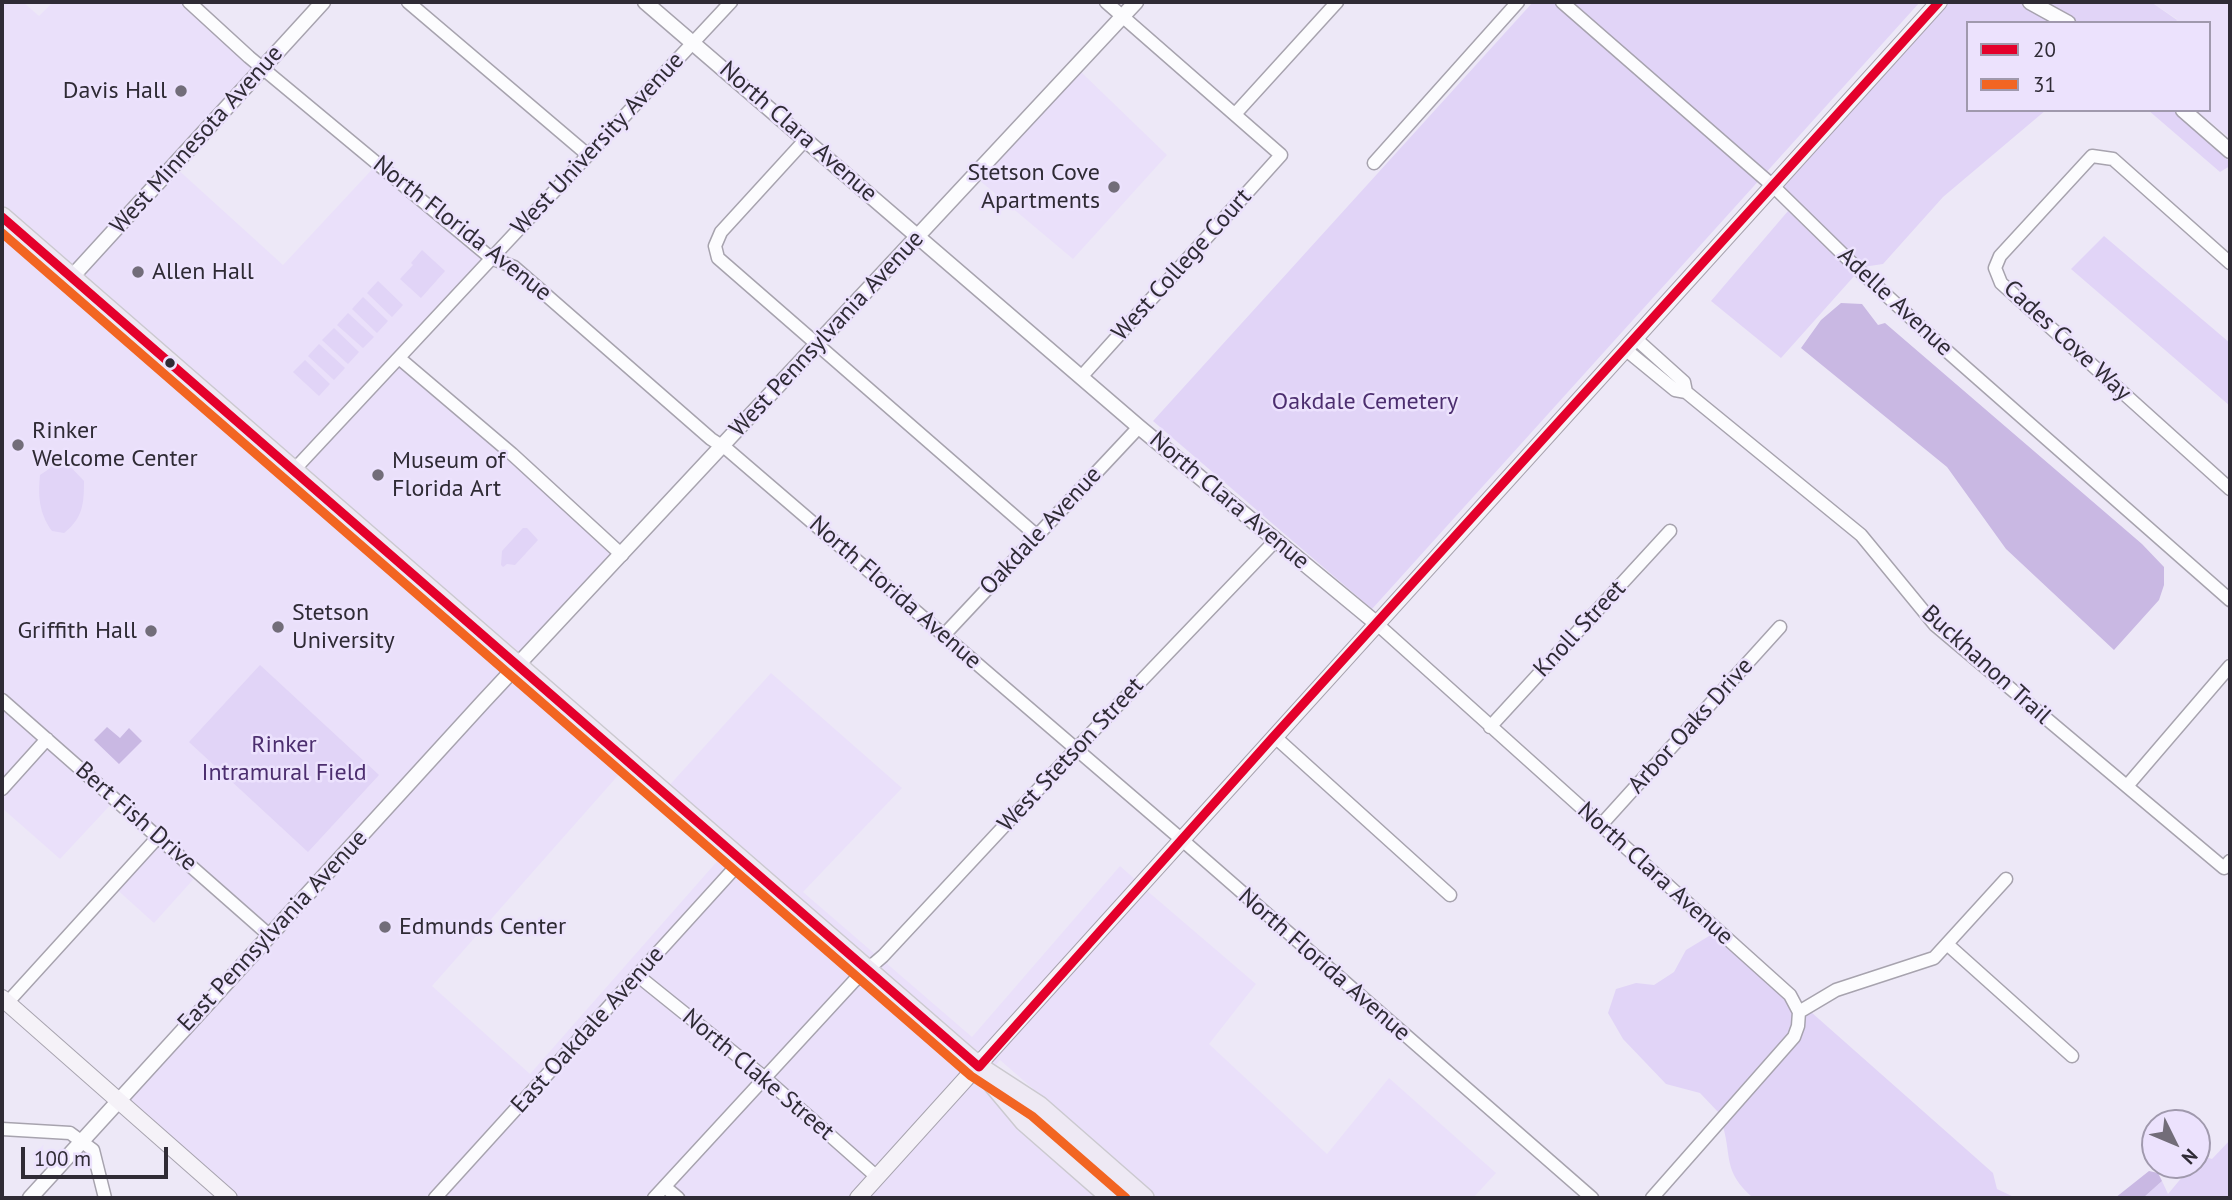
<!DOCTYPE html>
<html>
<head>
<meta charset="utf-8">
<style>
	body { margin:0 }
	#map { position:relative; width:2232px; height:1200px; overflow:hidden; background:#ede8f7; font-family:"PT Sans",sans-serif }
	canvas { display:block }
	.frame { position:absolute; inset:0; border:4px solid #2f2b35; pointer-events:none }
	.legend { position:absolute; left:1966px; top:21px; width:245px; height:91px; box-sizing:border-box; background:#ece2fd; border:2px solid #a099ad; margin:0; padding:9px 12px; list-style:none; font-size:21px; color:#2f2b35 }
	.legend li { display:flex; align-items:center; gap:14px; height:35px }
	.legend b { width:35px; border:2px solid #a099ad }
	.north { position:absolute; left:2141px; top:1109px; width:70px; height:70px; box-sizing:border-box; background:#ece2fd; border:2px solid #a099ad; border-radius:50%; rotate:133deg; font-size:19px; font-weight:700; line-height:28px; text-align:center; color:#2f2b35 }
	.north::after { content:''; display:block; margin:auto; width:24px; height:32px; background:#726d79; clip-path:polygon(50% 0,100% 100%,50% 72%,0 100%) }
	.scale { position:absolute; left:21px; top:1147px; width:147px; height:32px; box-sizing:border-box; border:4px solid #2f2b35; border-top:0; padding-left:9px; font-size:21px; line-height:24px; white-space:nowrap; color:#2f2b35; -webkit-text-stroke:5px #ece2fd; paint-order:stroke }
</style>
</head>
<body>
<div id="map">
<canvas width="2232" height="1200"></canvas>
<div class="frame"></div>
<ul class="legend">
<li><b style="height:9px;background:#e4002b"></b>20</li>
<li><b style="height:9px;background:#f26522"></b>31</li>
</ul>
<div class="north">N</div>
<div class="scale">100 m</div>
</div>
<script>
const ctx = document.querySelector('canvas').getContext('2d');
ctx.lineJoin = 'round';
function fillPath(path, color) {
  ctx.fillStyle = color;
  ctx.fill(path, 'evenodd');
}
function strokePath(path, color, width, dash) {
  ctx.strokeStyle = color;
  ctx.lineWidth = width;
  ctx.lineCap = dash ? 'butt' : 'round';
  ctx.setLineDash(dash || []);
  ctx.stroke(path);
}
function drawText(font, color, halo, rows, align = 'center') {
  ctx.font = font + ' "PT Sans",sans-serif';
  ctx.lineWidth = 5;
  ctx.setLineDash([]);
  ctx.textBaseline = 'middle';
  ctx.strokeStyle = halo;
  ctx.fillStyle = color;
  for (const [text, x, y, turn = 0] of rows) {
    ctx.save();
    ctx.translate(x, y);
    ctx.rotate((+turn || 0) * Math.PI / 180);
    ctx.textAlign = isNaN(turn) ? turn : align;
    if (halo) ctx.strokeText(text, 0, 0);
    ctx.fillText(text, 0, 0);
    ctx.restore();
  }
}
fillPath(new Path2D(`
	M2,2H23L39,16L53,2H191L264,67L174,166L283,265L378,163L491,257L399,358L622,555L518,666L629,763L432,986L530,1074L720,858L655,800L659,796L733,861L635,968L435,1198H230L118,1099L269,935L199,873L154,923L113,886L158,836L115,800L60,859L2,808Z
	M2151,2H2230V138L2195,110H2209V23H2175L2177,19Z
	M1080,71L1167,155L1073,259L979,180Z
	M771,673L902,788L803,892L876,955L866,963L666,789Z
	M1120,866L1137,881L978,1060L875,970L885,962L972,1037Z
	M742,868L859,969L764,1071L645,975Z
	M1145,889L1256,984L1209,1044L1327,1154L1389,1078L1496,1173L1473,1198H1158L1000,1060L992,1070L987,1066Z
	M867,977L971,1067L877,1169L772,1078Z
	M638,982L757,1078L646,1198H442Z
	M979,1075L984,1081L982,1085L1105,1198H866Z
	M766,1086L870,1177L850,1198H686L672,1187Z`), '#eae0fa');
fillPath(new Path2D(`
	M1533,2H1920L1372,609L1153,421Z
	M1947,2H2019L2058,23H1968V110H2046L1943,197L1883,264L1863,267L1780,186Z
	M2041,2H2151L2177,20L2175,23H2079Z
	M2148,110H2173L2230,162V166L2220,172Z
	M1788,211L1856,274L1781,358L1711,301Z
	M2104,236L2230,343V406L2071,269Z
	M422,250L445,271L421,298L400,279L413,265L411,263Z
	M378,281L403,305L392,317L367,293Z
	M363,297L388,321L377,333L352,309Z
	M348,313L374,337L363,348L337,325Z
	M334,328L359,352L348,364L322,340Z
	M319,344L345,368L334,380L308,356Z
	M305,360L330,384L319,396L293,372Z
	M60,456L84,481C84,504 83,518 64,533L52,531C39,513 38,496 40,475L49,469Z
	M523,528H527L538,540L515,565L507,564L503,567L501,565L502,551Z
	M260,665L379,775L308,852L189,742Z
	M1714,933L1786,998L1794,1013L1789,1034L1719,1113L1700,1093L1666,1084L1623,1039L1608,1013L1616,989L1636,983L1654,985L1674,972L1686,950Z
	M1811,1012L1993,1173L1997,1189L2016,1198H1753C1723,1171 1732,1159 1723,1126L1805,1016Z
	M2230,1140V1198H2143L2162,1181L2168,1194L2188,1170L2197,1165V1162L2203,1156L2212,1159Z`), '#e1d4f7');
fillPath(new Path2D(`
	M1841,303L1862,304L1878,325L1885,323L2142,544L2164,567V585L2159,600L2114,650L2006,549L1947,467L1801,348L1821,320Z
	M107,727L120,738L129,728L142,741L119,764L94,740Z
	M2149,1171L2158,1173L2162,1181L2143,1198H2115Z`), '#c9b8e3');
const minor = new Path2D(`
	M189,2L249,57L491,258L514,267L711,439L728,450L1181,839L1592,1198
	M408,2L588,155
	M1562,2L1773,186L1859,270L1948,352L2230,600
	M1236,113L1337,2
	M806,139L721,232L715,246L718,258L1036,535
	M1374,163L1518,2
	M2230,263L2113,159L2092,156L2000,256L1995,268L2001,283L2230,489
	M1635,338L1684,382L1686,392
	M1625,349L1675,390L1686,392L1861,535L1935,625L2224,868L2230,861
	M399,358L512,454L622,555
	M1082,376L1281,155L1106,2
	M293,471L731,2
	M1376,623L1790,995L1799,1012
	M944,635L1139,427
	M2,700L269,935
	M1490,727L1670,531
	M1274,736L1450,895
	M2127,786L2230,666
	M2,789L47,739
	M1601,825L1780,627
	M1947,944L2072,1056
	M637,975L765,1078L877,1177
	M7,1003L158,837
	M1799,1012L1836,990L1934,958L2006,879
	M2,1129L70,1133L93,1150L105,1198
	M665,1187L678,1198
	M435,1198L741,861
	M654,1198L854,981L883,956L1075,750L1276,540
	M1652,1198L1794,1037L1798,1026L1799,1012`);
const tertiary = new Path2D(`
	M645,2L1139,427L1376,623
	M2030,2L2068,23
	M2183,110L2230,151
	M70,279L323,2
	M30,1198L483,702L1136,2`);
const secondary = new Path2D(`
	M2,998L229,1198
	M858,1198L1939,2`);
const primary = new Path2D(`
	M2,217L979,1067L1039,1106L1144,1198
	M993,1084L1024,1121L1112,1198`);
strokePath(minor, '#a7a3ae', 15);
strokePath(tertiary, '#a7a3ae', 17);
strokePath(secondary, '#a7a3ae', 18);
strokePath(primary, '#cbc9cf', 22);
strokePath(minor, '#fcfcfe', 12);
strokePath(tertiary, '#fcfcfe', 14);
strokePath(secondary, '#f5f2f8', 16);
strokePath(primary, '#eee9f4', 19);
strokePath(new Path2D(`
	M2,217L979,1067L1274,736L1939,2`), '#e4002b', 9);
strokePath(new Path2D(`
	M2,233L971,1076L1032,1116L1126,1198`), '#f26522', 9);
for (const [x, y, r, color] of [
	[181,91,7,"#726d79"],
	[1114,187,7,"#726d79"],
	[138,272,7,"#726d79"],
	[170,363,6,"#2f2b35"],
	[18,445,7,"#726d79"],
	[378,475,7,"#726d79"],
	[278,627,7,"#726d79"],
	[151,631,7,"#726d79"],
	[385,927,7,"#726d79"]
]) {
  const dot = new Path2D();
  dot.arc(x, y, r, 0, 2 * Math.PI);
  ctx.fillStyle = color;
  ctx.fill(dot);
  strokePath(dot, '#ece2fd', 2.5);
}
drawText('24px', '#2f2b35', '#ece2fd', [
	["Davis Hall",167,91,"right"],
	["Stetson Cove",1100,173,"right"],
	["Apartments",1100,201,"right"],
	["Allen Hall",152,272],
	["Rinker",32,431],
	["Welcome Center",32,459],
	["Museum of",392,461],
	["Florida Art",392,489],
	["Stetson",292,613],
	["University",292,641],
	["Griffith Hall",137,631,"right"],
	["Edmunds Center",399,927]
], 'left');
drawText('24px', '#2f2b35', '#ece2fd', [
	["North Clara Avenue",798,132,41],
	["West Minnesota Avenue",197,140,-48],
	["West University Avenue",598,144,-47],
	["North Florida Avenue",462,229,38],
	["West College Court",1182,265,-48],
	["Adelle Avenue",1895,302,43],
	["West Pennsylvania Avenue",827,334,-47],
	["Cades Cove Way",2067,341,43],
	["North Clara Avenue",1229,501,40],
	["Oakdale Avenue",1041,531,-47],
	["North Florida Avenue",895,593,41],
	["Knoll Street",1580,629,-47],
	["Buckhanon Trail",1986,665,42],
	["Arbor Oaks Drive",1691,726,-48],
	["West Stetson Street",1071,755,-47],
	["Bert Fish Drive",136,817,41],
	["North Clara Avenue",1655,874,42],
	["East Pennsylvania Avenue",273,931,-47],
	["North Florida Avenue",1324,965,41],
	["East Oakdale Avenue",588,1030,-48],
	["North Clake Street",758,1075,40]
]);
drawText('24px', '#4c2e6f', '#ece2fd', [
	["Oakdale Cemetery",1365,402],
	["Rinker",284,745],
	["Intramural Field",284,773]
]);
</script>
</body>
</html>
